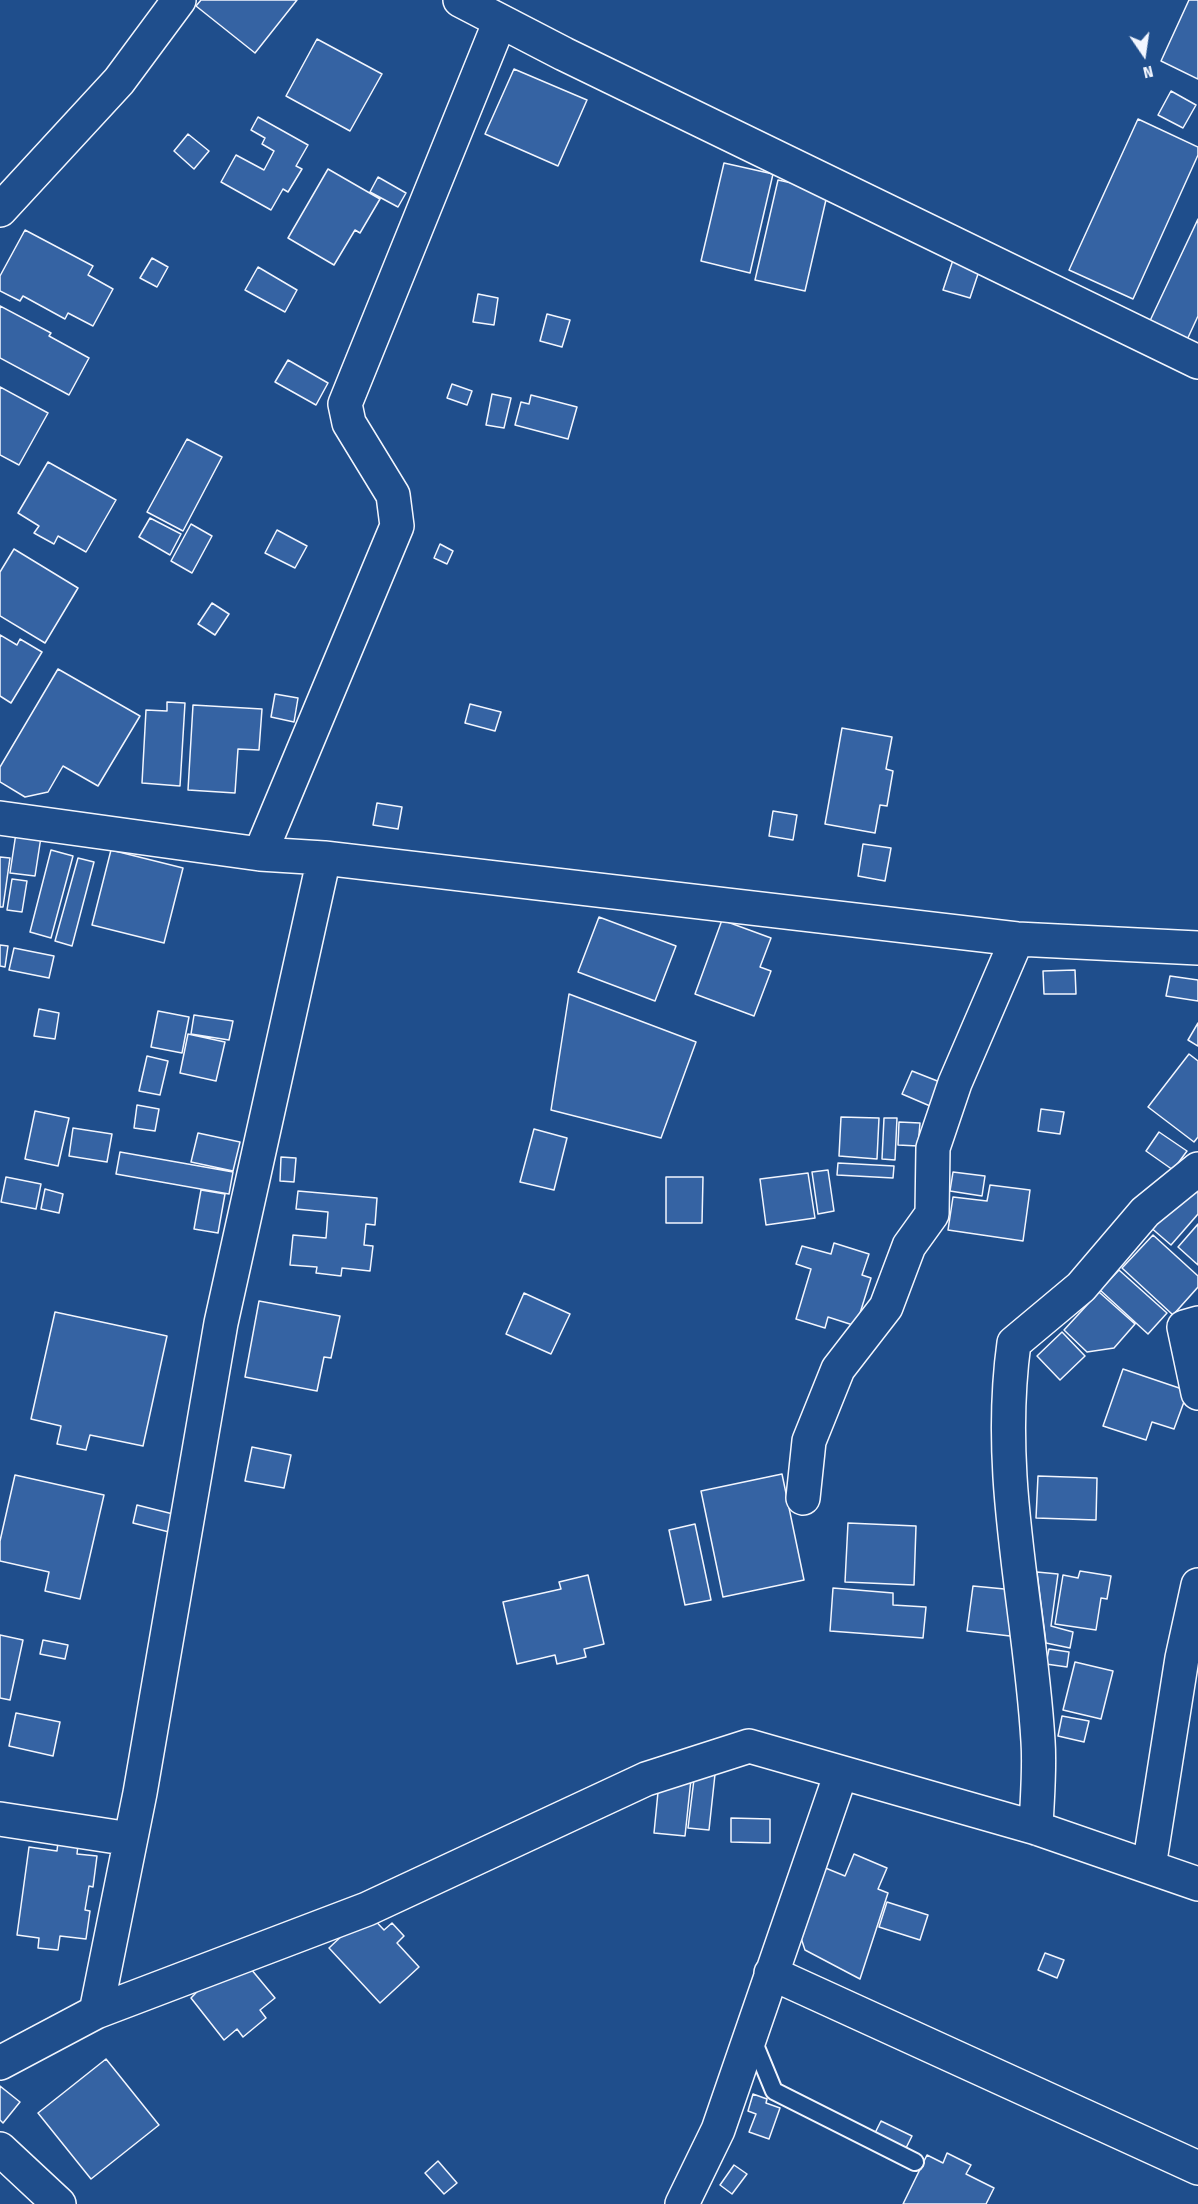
<!DOCTYPE html>
<html>
<head>
<meta charset="utf-8">
<style>
	body { margin:0 }
	#map { position:relative; width:1198px; height:2204px; overflow:hidden; background:#1f4e8c; font-family:"Fira Sans Condensed",sans-serif }
	canvas { display:block }
	.north { position:absolute; left:1114px; top:24px; width:60px; height:60px; -webkit-text-stroke:4px #1f4e8c; paint-order:stroke; rotate:167deg; font-size:16px; font-weight:700; line-height:24px; text-align:center; color:#f2f6ff }
	.north::after { content:''; display:block; margin:auto; width:21px; height:27px; background:#f2f6ff; clip-path:polygon(50% 0,100% 100%,50% 72%,0 100%) }
</style>
</head>
<body>
<div id="map">
<canvas width="1198" height="2204"></canvas>
<div class="north">N</div>
</div>
<script>
const ctx = document.querySelector('canvas').getContext('2d');
ctx.lineJoin = 'round';
function fillPath(path, color) {
  ctx.fillStyle = color;
  ctx.fill(path, 'evenodd');
}
function strokePath(path, color, width, dash) {
  ctx.strokeStyle = color;
  ctx.lineWidth = width;
  ctx.lineCap = dash ? 'butt' : 'round';
  ctx.setLineDash(dash || []);
  ctx.stroke(path);
}
const building = new Path2D(`
	M201,0H297L255,53L196,6Z
	M1189,0H1198V79L1161,61Z
	M317,39L382,74L350,131L286,96Z
	M514,69L587,100L558,166L485,134Z
	M1171,91L1196,105L1183,128L1158,115Z
	M258,117L308,145L296,166L302,169L288,192L283,189L271,210L221,182L236,155L264,170L274,151L262,144L265,138L251,130Z
	M1138,119L1198,147V155L1133,299L1069,270Z
	M188,134L209,151L194,169L174,151Z
	M724,163L773,174L750,273L701,261Z
	M328,169L380,199L360,233L355,230L334,265L288,238Z
	M378,177L406,193L398,207L370,192Z
	M778,180L828,191L805,291L755,280Z
	M1198,219V316L1186,342L1148,325Z
	M25,230L93,266L88,275L113,289L93,326L68,313L65,319L23,296L20,301L0,291V276Z
	M955,254L982,262L970,298L943,290Z
	M152,258L168,267L157,287L140,278Z
	M258,267L297,290L285,312L245,290Z
	M478,294L498,298L494,325L473,322Z
	M0,306L51,333L49,336L89,358L69,395L0,358Z
	M547,314L570,320L562,347L540,341Z
	M288,360L328,383L316,405L275,382Z
	M452,384L472,391L467,405L447,398Z
	M0,387L48,413L19,465L0,455Z
	M492,394L511,398L504,428L486,425Z
	M531,395L577,407L568,439L515,425L521,402L529,404Z
	M187,439L222,457L183,531L147,512Z
	M48,462L116,500L86,552L58,536L54,544L34,533L39,526L18,513Z
	M150,518L181,534L170,555L139,537Z
	M191,524L212,536L192,573L171,561Z
	M277,530L307,546L295,568L265,553Z
	M440,544L453,551L447,564L434,558Z
	M14,549L78,588L45,643L0,616V572Z
	M212,603L229,614L215,635L198,624Z
	M0,635L17,645L20,639L42,652L11,703L0,696Z
	M58,669L140,716L98,786L63,766L48,792L25,797L0,782V767Z
	M275,694L298,698L294,722L271,717Z
	M167,702L185,703L180,786L142,783L146,710L167,711Z
	M470,704L501,712L495,731L465,723Z
	M193,705L262,709L259,750L238,749L235,793L188,790Z
	M842,728L892,737L886,769L893,771L887,806L880,805L875,833L825,824Z
	M377,803L402,807L398,829L373,825Z
	M773,811L797,815L793,840L769,836Z
	M16,833L41,837L35,876L10,873Z
	M863,844L891,848L885,881L858,876Z
	M51,850L73,856L51,938L30,932Z
	M111,850L183,868L164,943L92,925Z
	M0,857L10,858L3,907H0Z
	M78,858L94,862L72,946L55,941Z
	M12,879L27,881L22,912L7,910Z
	M599,917L676,946L655,1001L578,972Z
	M722,920L771,938L760,967L771,971L754,1016L695,994Z
	M0,945L8,946L5,967L0,966Z
	M14,948L54,956L49,978L9,970Z
	M1075,970L1076,994H1044L1043,971Z
	M1170,976L1198,980V1001L1166,996Z
	M569,994L696,1042L661,1138L551,1110Z
	M39,1009L59,1013L55,1039L34,1036Z
	M158,1011L189,1017L182,1053L151,1047Z
	M194,1015L233,1021L229,1040L191,1034Z
	M1198,1023V1046L1188,1040Z
	M188,1034L225,1042L216,1081L180,1073Z
	M1189,1054L1198,1061V1137L1194,1142L1148,1107Z
	M147,1056L168,1061L160,1095L139,1091Z
	M912,1071L940,1082L930,1106L902,1094Z
	M137,1105L159,1109L155,1131L134,1128Z
	M1041,1109L1064,1112L1060,1134L1038,1131Z
	M35,1111L69,1118L58,1166L25,1159Z
	M841,1117L879,1118L877,1159L839,1156Z
	M884,1118H897L895,1160L882,1159Z
	M899,1122L920,1123L918,1146L898,1145Z
	M73,1128L112,1134L107,1162L69,1156Z
	M534,1129L567,1138L554,1190L520,1182Z
	M1159,1132L1187,1151L1173,1170L1146,1151Z
	M198,1133L240,1142L233,1171L191,1162Z
	M120,1152L233,1172L229,1194L116,1174Z
	M281,1157L296,1158L294,1182L280,1181Z
	M838,1163L894,1166L893,1178L837,1175Z
	M828,1170L834,1211L818,1214L812,1172Z
	M953,1172L985,1176L982,1196L950,1191Z
	M1198,1172V1214L1171,1245L1149,1226Z
	M808,1173L815,1218L766,1225L760,1179Z
	M6,1177L41,1184L36,1209L1,1202Z
	M666,1177H703L702,1223H666Z
	M990,1185L1030,1190L1023,1241L948,1230L953,1197L987,1201Z
	M45,1189L63,1194L59,1213L41,1209Z
	M201,1190L225,1194L218,1233L194,1229Z
	M298,1191L377,1198L375,1225L366,1224L364,1245L373,1246L370,1271L342,1268L341,1276L316,1273L317,1267L290,1265L293,1235L326,1238L328,1212L296,1209Z
	M1198,1224V1265L1178,1247Z
	M1153,1235L1198,1276V1287L1173,1315L1122,1268Z
	M834,1243L869,1254L862,1275L871,1278L856,1326L828,1317L825,1328L796,1319L811,1269L796,1264L802,1246L831,1254Z
	M1119,1270L1167,1313L1148,1334L1100,1290Z
	M1099,1292L1135,1324L1114,1348L1087,1352L1064,1330Z
	M524,1293L570,1314L551,1354L506,1334Z
	M259,1301L340,1316L331,1358L324,1357L317,1391L245,1377Z
	M55,1312L167,1336L143,1446L90,1435L86,1450L57,1444L61,1426L31,1419Z
	M1062,1332L1085,1356L1060,1380L1037,1356Z
	M1123,1369L1188,1391L1174,1429L1152,1422L1146,1440L1103,1426Z
	M252,1447L291,1455L284,1488L245,1481Z
	M782,1474L804,1580L723,1597L701,1491Z
	M15,1475L104,1495L80,1599L45,1591L49,1572L0,1561V1541Z
	M1038,1476L1097,1478L1096,1520L1036,1518Z
	M137,1505L173,1514L169,1532L133,1523Z
	M848,1523L916,1526L914,1585L845,1582Z
	M695,1524L711,1600L685,1605L669,1530Z
	M1080,1571L1111,1576L1107,1599L1101,1598L1096,1630L1055,1624L1063,1575L1078,1578Z
	M1037,1572L1058,1574L1051,1626L1073,1632L1070,1648L1046,1643Z
	M588,1575L604,1644L584,1649L586,1657L557,1664L555,1655L517,1664L503,1602L561,1589L559,1582Z
	M973,1586L1015,1590L1010,1636L967,1631Z
	M833,1588L893,1593V1605L926,1607L923,1638L830,1631Z
	M0,1635L23,1640L10,1700L0,1698Z
	M43,1640L68,1645L65,1659L40,1654Z
	M1049,1649L1069,1652L1067,1667L1046,1664Z
	M1075,1662L1113,1671L1101,1719L1063,1710Z
	M16,1713L60,1722L53,1756L9,1746Z
	M1062,1716L1089,1721L1084,1742L1058,1736Z
	M716,1765L709,1830L688,1828L695,1771Z
	M692,1770L685,1836L654,1833L659,1782Z
	M731,1818L770,1819V1843L731,1842Z
	M58,1842L78,1845L77,1854L97,1856L93,1887L89,1886L85,1910L90,1911L86,1939L60,1936L58,1950L38,1948L39,1938L17,1935L29,1847L57,1851Z
	M854,1854L887,1868L878,1889L888,1893L860,1979L805,1950L801,1938L823,1867L845,1876Z
	M887,1902L928,1915L920,1940L879,1927Z
	M367,1912L384,1930L392,1923L404,1936L397,1943L419,1967L380,2003L329,1948Z
	M1045,1953L1064,1960L1057,1978L1038,1970Z
	M246,1963L275,1998L260,2010L266,2018L243,2037L237,2029L224,2040L191,1998L212,1976Z
	M106,2059L159,2125L91,2179L38,2113Z
	M0,2086L20,2102L3,2123L0,2120Z
	M753,2094L767,2099L766,2103L780,2108L769,2139L749,2132L756,2114L748,2111Z
	M881,2121L912,2136L904,2152L873,2137Z
	M947,2153L971,2165L966,2174L994,2188L986,2204H903L927,2155L943,2163Z
	M438,2161L457,2183L444,2194L425,2173Z
	M734,2165L747,2174L732,2194L720,2185Z`);
fillPath(building, '#3563a3');
strokePath(building, '#f2f6ff', 1.5);
const lane = new Path2D(`
	M753,2040L774,2091L915,2162`);
const street = new Path2D(`
	M460,0L564,54L1198,362
	M0,210L119,81L179,0
	M0,818L260,854L324,858L1017,939L1198,948
	M260,854L397,526L393,495L349,423L345,404L500,21
	M1198,1323L1184,1327L1198,1393
	M803,1498L809,1441L838,1369L886,1307L909,1246L932,1214L933,1148L955,1083L1017,939
	M0,1819L130,1839
	M1036,1828C1037,1799 1040,1770 1038,1741C1030,1606 995,1480 1014,1343L1081,1287L1145,1212L1198,1169
	M1149,1867L1182,1658L1198,1585
	M771,1973L1198,2168
	M96,2012L140,1793L221,1323L324,858
	M0,2063L96,2012L367,1909L646,1779L749,1746L1036,1828L1198,1884
	M0,2149L59,2204
	M682,2204L718,2130L841,1773`);
strokePath(lane, '#f2f6ff', 20);
strokePath(street, '#f2f6ff', 36);
strokePath(lane, '#1f4e8c', 16);
strokePath(street, '#1f4e8c', 33);
</script>
</body>
</html>
